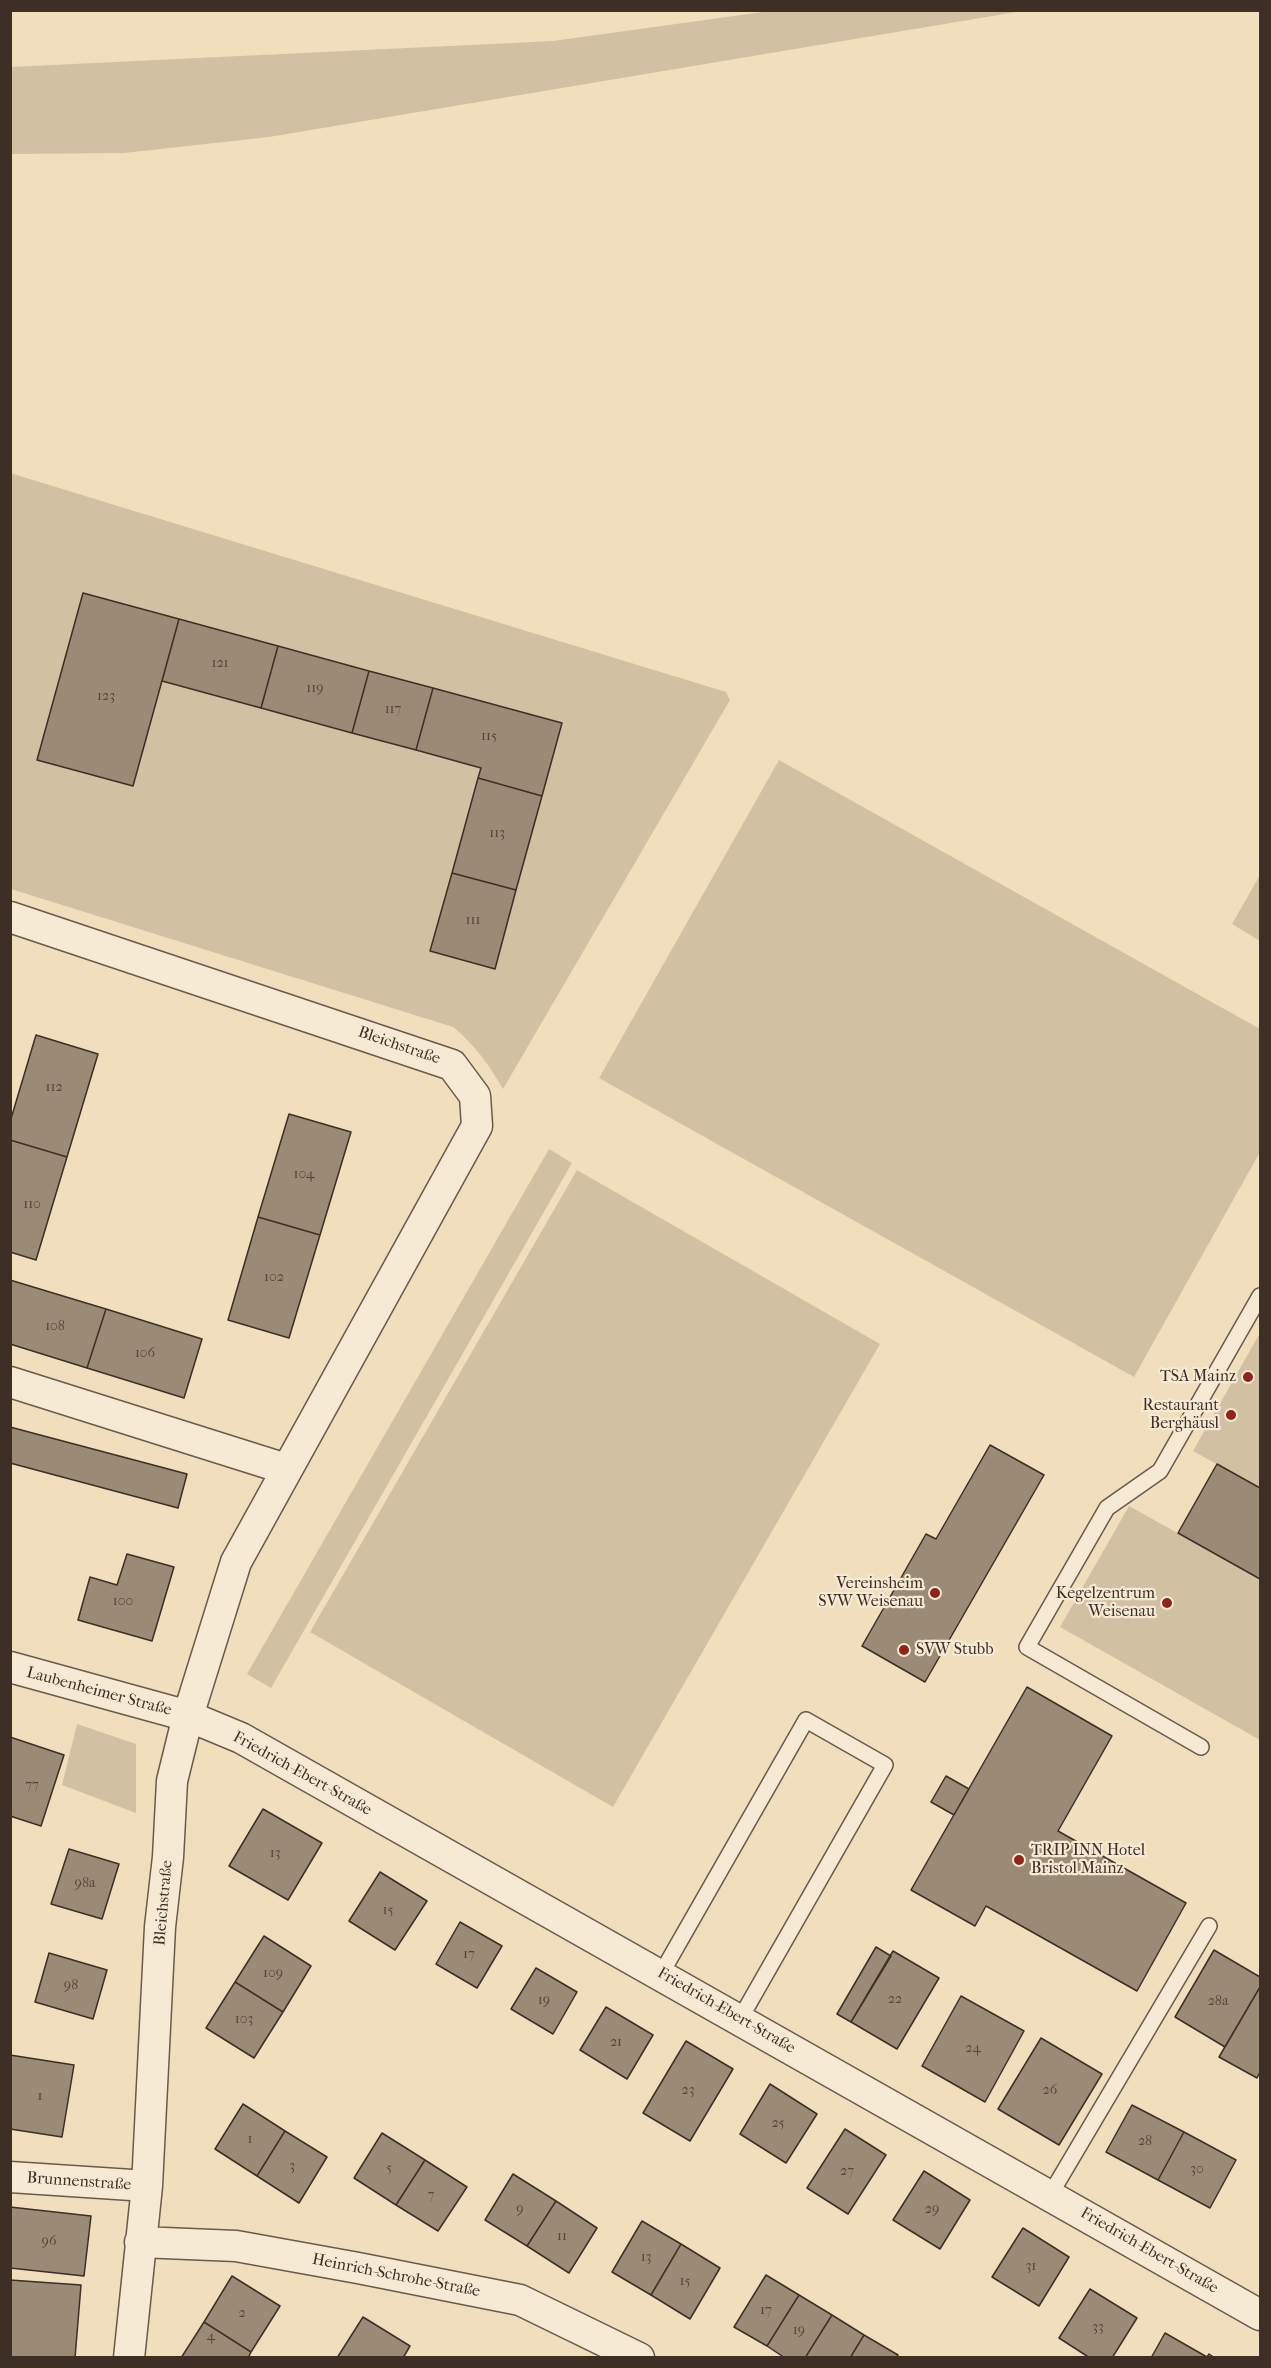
<!DOCTYPE html>
<html>
<head>
<meta charset="utf-8">
<style>
	body { margin:0 }
	#map { position:relative; width:1271px; height:2368px; overflow:hidden; background:#f1debd; font-family:"IM FELL French Canon",serif }
	canvas { display:block }
	.frame { position:absolute; inset:0; border:12px solid #3d2e26; pointer-events:none }
</style>
</head>
<body>
<div id="map">
<canvas width="1271" height="2368"></canvas>
<div class="frame"></div>
</div>
<script>
const ctx = document.querySelector('canvas').getContext('2d');
ctx.lineJoin = 'round';
function fillPath(path, color) {
  ctx.fillStyle = color;
  ctx.fill(path, 'evenodd');
}
function strokePath(path, color, width, dash) {
  ctx.strokeStyle = color;
  ctx.lineWidth = width;
  ctx.lineCap = dash ? 'butt' : 'round';
  ctx.setLineDash(dash || []);
  ctx.stroke(path);
}
function drawText(font, color, halo, rows, align = 'center') {
  ctx.font = font + ' "IM FELL French Canon",serif';
  ctx.lineWidth = 4.5;
  ctx.setLineDash([]);
  ctx.textBaseline = 'middle';
  ctx.strokeStyle = halo;
  ctx.fillStyle = color;
  for (const [text, x, y, turn = 0] of rows) {
    ctx.save();
    ctx.translate(x, y);
    ctx.rotate((+turn || 0) * Math.PI / 180);
    ctx.textAlign = isNaN(turn) ? turn : align;
    if (halo) ctx.strokeText(text, 0, 0);
    ctx.fillText(text, 0, 0);
    ctx.restore();
  }
}
fillPath(new Path2D(`
	M770,11H1022L269,137L124,153L11,154V67L553,41Z
	M10,473L726,692L730,700L503,1089C489,1065 475,1045 453,1027L11,889Z
	M779,760L1260,1029V1152L1134,1377L599,1078Z
	M1260,875V941L1232,924Z
	M549,1149L572,1163L271,1688L247,1674Z
	M577,1170L880,1344L613,1807L310,1632Z
	M1260,1333V1488L1193,1451Z
	M1129,1506L1260,1579V1740L1060,1627Z
	M77,1724L136,1744V1813L62,1785Z`), '#d2c0a3');
const building = new Path2D(`
	M83,593L179,619L133,786L37,760Z
	M179,619L278,646L261,708L162,681Z
	M278,646L369,671L352,733L261,708Z
	M369,671L433,688L416,750L352,733Z
	M433,688L562,723L542,796L478,778L481,768L416,750Z
	M478,778L542,796L516,890L452,873Z
	M452,873L516,890L495,969L430,951Z
	M36,1035L98,1054L67,1157L10,1140V1122Z
	M289,1114L351,1132L320,1235L258,1217Z
	M10,1140L67,1157L36,1260L10,1252Z
	M258,1217L320,1235L289,1338L228,1320Z
	M10,1280L106,1309L87,1368L10,1344Z
	M106,1309L202,1339L184,1398L87,1368Z
	M10,1427L187,1474L178,1508L10,1463Z
	M990,1445L1044,1475L925,1682L862,1646L926,1534L936,1539Z
	M1217,1464L1260,1488V1579L1178,1533Z
	M127,1554L174,1567L152,1641L78,1620L90,1577L117,1585Z
	M1027,1687L1112,1736L1058,1831L1186,1903L1137,1991L986,1906L975,1926L911,1890Z
	M10,1737L64,1755L41,1826L10,1816Z
	M946,1776L969,1789L954,1815L931,1802Z
	M263,1809L322,1843L288,1900L229,1866Z
	M69,1849L119,1864L102,1919L51,1904Z
	M380,1872L427,1901L395,1950L349,1921Z
	M460,1922L502,1946L477,1988L436,1964Z
	M264,1936L311,1966L283,2012L235,1982Z
	M876,1947L891,1956L851,2022L837,2014Z
	M1214,1950L1260,1977V1987L1225,2047L1175,2017Z
	M893,1951L939,1978L897,2049L851,2022Z
	M49,1953L107,1970L93,2019L35,2002Z
	M536,1968L577,1992L553,2034L511,2009Z
	M235,1982L283,2012L254,2058L206,2028Z
	M1260,1987V2072L1257,2078L1219,2057Z
	M961,1996L1024,2031L985,2102L922,2066Z
	M606,2007L653,2035L627,2079L580,2050Z
	M1041,2038L1102,2074L1059,2145L998,2109Z
	M686,2041L733,2069L690,2141L643,2113Z
	M10,2055L74,2065L62,2137L10,2129Z
	M770,2084L817,2114L786,2163L740,2134Z
	M243,2104L285,2131L257,2176L215,2149Z
	M1132,2105L1184,2132L1158,2180L1106,2152Z
	M845,2129L886,2155L848,2214L807,2188Z
	M285,2131L327,2157L299,2203L257,2176Z
	M1184,2132L1236,2160L1210,2208L1158,2180Z
	M382,2133L425,2160L396,2205L354,2178Z
	M425,2160L467,2187L438,2231L396,2205Z
	M924,2171L970,2200L940,2249L893,2220Z
	M513,2174L556,2201L527,2246L485,2220Z
	M556,2201L597,2228L569,2273L527,2246Z
	M10,2207L91,2216L84,2276L10,2268Z
	M642,2221L681,2244L651,2295L612,2272Z
	M1023,2228L1069,2257L1039,2306L992,2277Z
	M681,2244L720,2268L690,2319L651,2295Z
	M766,2275L799,2295L767,2346L734,2327Z
	M232,2276L280,2306L251,2352L204,2322Z
	M10,2280L81,2285L75,2358H10Z
	M1090,2289L1137,2318L1112,2358H1090L1059,2338Z
	M799,2295L832,2315L805,2358H785L767,2346Z
	M832,2315L864,2335L850,2358H805Z
	M363,2317L410,2346L403,2358H337Z
	M204,2322L251,2352L248,2358H181Z
	M1165,2333L1207,2357L1209,2354L1215,2358H1151Z
	M864,2335L898,2355L896,2358H850Z`);
fillPath(building, '#9b8a75');
strokePath(building, '#3d2e26', 1.5);
const lane = new Path2D(`
	M1201,1747L1027,1647L1107,1508L1160,1471L1260,1296
	M661,1974L806,1720L885,1765L740,2019
	M1050,2195L1209,1926`);
const street = new Path2D(`
	M10,917L452,1065L475,1096L477,1126L236,1562L188,1716L172,1781L168,1857L160,1927L147,2186L129,2358
	M10,1382L286,1469
	M10,1667L188,1716L241,1738L1260,2315
	M10,2177L147,2186
	M140,2242L236,2246L358,2268L520,2300L639,2358`);
strokePath(lane, '#6a5a4c', 18);
strokePath(street, '#6a5a4c', 33);
strokePath(lane, '#f6ead4', 15);
strokePath(street, '#f6ead4', 30);
for (const [x, y, r, color] of [
	[1248,1377,6,"#8f2418"],
	[1231,1415,6,"#8f2418"],
	[935,1593,6,"#8f2418"],
	[1167,1603,6,"#8f2418"],
	[904,1650,6,"#8f2418"],
	[1019,1860,6,"#8f2418"]
]) {
  const dot = new Path2D();
  dot.arc(x, y, r, 0, 2 * Math.PI);
  ctx.fillStyle = color;
  ctx.fill(dot);
  strokePath(dot, '#f6ead4', 2);
}
drawText('14px', '#54453a', null, [
	["121",220,664],
	["119",315,689],
	["123",106,697],
	["117",393,710],
	["115",489,737],
	["113",497,834],
	["111",473,921],
	["112",54,1088],
	["104",304,1175],
	["110",32,1205],
	["102",274,1278],
	["108",55,1327],
	["106",145,1354],
	["100",123,1602],
	["77",32,1786],
	["13",275,1854],
	["98a",85,1884],
	["15",388,1911],
	["17",469,1955],
	["109",273,1974],
	["98",71,1986],
	["22",895,2000],
	["19",544,2001],
	["28a",1218,2002],
	["103",244,2020],
	["21",616,2043],
	["24",973,2049],
	["23",688,2091],
	["26",1050,2091],
	["1",40,2097],
	["25",778,2124],
	["1",250,2140],
	["28",1145,2142],
	["3",292,2167],
	["5",389,2169],
	["30",1197,2170],
	["27",847,2172],
	["7",431,2196],
	["9",520,2210],
	["29",932,2210],
	["11",562,2237],
	["96",49,2242],
	["13",646,2258],
	["31",1031,2267],
	["15",685,2282],
	["17",766,2311],
	["2",242,2314],
	["33",1098,2328],
	["19",799,2331],
	["4",211,2337]
]);
drawText('16px', '#3d2e26', '#f6ead4', [
	["Bleichstraße",399,1046,19],
	["Laubenheimer Straße",99,1692,15],
	["Friedrich-Ebert-Straße",302,1774,29],
	["Bleichstraße",164,1903,-85],
	["Friedrich-Ebert-Straße",726,2011,30],
	["Brunnenstraße",79,2182,4],
	["Friedrich-Ebert-Straße",1149,2251,30],
	["Heinrich-Schrohe-Straße",396,2276,11]
]);
drawText('16px', '#3d2e26', '#f6ead4', [
	["TSA Mainz",1236,1377],
	["Restaurant",1219,1406],
	["Berghäusl",1219,1424],
	["Vereinsheim",923,1584],
	["SVW Weisenau",923,1602],
	["Kegelzentrum",1155,1594],
	["Weisenau",1155,1612],
	["SVW Stubb",916,1650,"left"],
	["TRIP INN Hotel",1031,1851,"left"],
	["Bristol Mainz",1031,1869,"left"]
], 'right');
</script>
</body>
</html>
